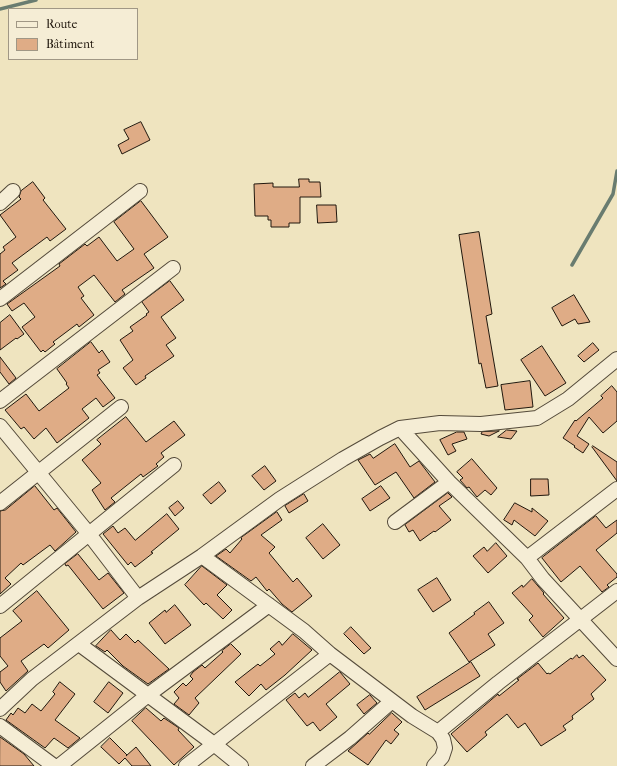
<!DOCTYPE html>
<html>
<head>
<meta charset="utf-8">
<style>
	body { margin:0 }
	#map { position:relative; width:617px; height:766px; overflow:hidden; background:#efe4bf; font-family:"IM FELL French Canon",serif }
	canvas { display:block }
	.legend { position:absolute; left:8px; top:8px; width:130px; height:52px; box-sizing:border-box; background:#f5edd5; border:1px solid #a09785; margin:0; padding:5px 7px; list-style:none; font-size:12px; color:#20170d }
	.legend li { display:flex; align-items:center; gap:8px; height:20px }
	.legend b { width:20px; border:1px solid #a09785 }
</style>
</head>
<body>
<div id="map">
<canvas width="617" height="766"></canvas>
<ul class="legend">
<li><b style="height:5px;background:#f5edd5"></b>Route</li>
<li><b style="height:11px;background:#dfac86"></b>Bâtiment</li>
</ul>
</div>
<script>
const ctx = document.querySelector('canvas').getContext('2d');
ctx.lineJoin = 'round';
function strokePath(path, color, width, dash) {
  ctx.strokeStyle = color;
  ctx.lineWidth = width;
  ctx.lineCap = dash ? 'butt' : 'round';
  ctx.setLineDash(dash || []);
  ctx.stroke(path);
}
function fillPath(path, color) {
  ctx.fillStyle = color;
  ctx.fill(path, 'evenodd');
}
strokePath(new Path2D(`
	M0,9L36,0
	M572,265L613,194L617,171`), '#697c70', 3.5);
const building = new Path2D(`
	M141,122L150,140L122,154L118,145L129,139L124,130Z
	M299,179H309V182H320L321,197H300V223H289V227H271V220H268V216H255L254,184L273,183V187H299Z
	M33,182L45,198L43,200L66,229L50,241L47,237L12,263L18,270L3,281L6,284L0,288V254L5,250L3,247L16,237L0,215L21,199L19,197L21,191Z
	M141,201L168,237L144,254L154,268L122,290L125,294L115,302L94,275L78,287L84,296L81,298L94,315L79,327L77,324L53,342L55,344L45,352L43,350L41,352L22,327L35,317L24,303L12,311L7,304L60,266L59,264L85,244L87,246L99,237L117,261L134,249L114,222Z
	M317,205H336L337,222L318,223Z
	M479,232L492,314L486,316L498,386L486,388L481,363L479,364L459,235Z
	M170,281L184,300L161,317L176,338L166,345L174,356L145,376L146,378L136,385L123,368L133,360L120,340L133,331L130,327L147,315L146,314L149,312L142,302Z
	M574,295L590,322L578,324L575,319L562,326L552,308Z
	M10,315L24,334L17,339L16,338L0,350V323Z
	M91,342L99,353L102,350L110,362L98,370L100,373L97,375L115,398L103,407L96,398L82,409L89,418L57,443L46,428L34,439L24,427L21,429L5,410L26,394L39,411L69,388L66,384L67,383L57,369Z
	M593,343L599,350L584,362L578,356Z
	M542,346L566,383L545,396L521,360Z
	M0,357L16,378L9,384L0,372Z
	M530,381L533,407L505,410L501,385Z
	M612,386L617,392V421L603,433L589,417L577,436L589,444L583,453L574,447L575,446L563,438L575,420L576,421L603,398L601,396Z
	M126,417L146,442L174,421L185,435L161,453L164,457L156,464L158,466L143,477L141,474L111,498L115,502L105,510L92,490L101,483L82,460L101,444L97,440Z
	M507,430L517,431L511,439L498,437Z
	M499,431L489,436L481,434L482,432Z
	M457,432H464L467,439L452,444L456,451L448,455L440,440Z
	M395,444L410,467L419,461L435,482L414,498L396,472L375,485L358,460L370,454L373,458Z
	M593,446L617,462V481L592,447Z
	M472,459L497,488L491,495L485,490L477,497L469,487L467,488L460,480L463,478L457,472Z
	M265,466L276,481L264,490L252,476Z
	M531,479H548L549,495L531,496Z
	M219,482L226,491L211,504L203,495Z
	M35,486L54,510L57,508L76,532L55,551L50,545L23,565L21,563L5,578L11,584L0,594V511L5,510Z
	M381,486L390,498L370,511L362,499Z
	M448,493L452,497L439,506L451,520L435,532L434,531L420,541L413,530L409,532L405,525Z
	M304,494L308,501L289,513L285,506Z
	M178,501L184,508L175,516L169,508Z
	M515,503L532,512V508L548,521L535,536L514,520L512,525L504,520Z
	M277,512L282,520L261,535L275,547L269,553L293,582L297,578L312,596L292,612L282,604L269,589L267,591L256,577L251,581L216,556L226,549L230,553L242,539L241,538Z
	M167,514L179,529L151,552L153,553L135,567L131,562L128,565L103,534L113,526L118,533L125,528L135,540Z
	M596,516L606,528L617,520V533L596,550L617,574V577L607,585L609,587L602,592L580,566L561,582L542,558Z
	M323,524L340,545L323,559L306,538Z
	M496,543L507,556L488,573L473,556L484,547L487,551Z
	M78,554L99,580L108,573L124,593L103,609L68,565L66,566L65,564Z
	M202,566L227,585L217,595L232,610L223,619L206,603L204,605L185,585Z
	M437,578L451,600L433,612L418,590Z
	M532,579L544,593L543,594L564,618L543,637L529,620L533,616L512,593L522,585L523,587Z
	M37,591L69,630L48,648L44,644L21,661L28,671L6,691L0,682V672L8,666L0,656V638L22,621L13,611Z
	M489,602L504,623L488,634L495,645L469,662L449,633L475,614L474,613Z
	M175,605L191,625L165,644L149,623L165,610L166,612Z
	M351,627L371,648L364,654L344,634Z
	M111,630L120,640L126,634L135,643L138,640L169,669L148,684L123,666L107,650L105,652L96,646Z
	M293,634L312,650L285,675L266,690L261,684L249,696L235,682L258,664L260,666L275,654L270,649L279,641L282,645Z
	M231,644L241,654L195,698L199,703L189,715L174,704L179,698L174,692L183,683L186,686L193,679L190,676L193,672L202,665L205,668L223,652L222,651Z
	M577,655L579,658L583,655L606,680L591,694L594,699L572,716L573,719L563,726L566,730L541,746L525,723L518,728L507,714L485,732L487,735L467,752L451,734L498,694L499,696L519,680L517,679L538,663L547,674L548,673L550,674L571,658L572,659Z
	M471,662L480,676L425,710L417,697Z
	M340,672L350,684L326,704L337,717L320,731L313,722L307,726L286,700L295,693L299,698L305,693L308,697Z
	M60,682L75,694L55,720L80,738L68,748L54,738L45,748L6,720L11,713L13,715L18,708L25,713L32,704L41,711L55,694L53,692Z
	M109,682L123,693L108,713L94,702Z
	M370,695L377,703L364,714L357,705Z
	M146,708L161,721L164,718L179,728L178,730L194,747L174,765L132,721Z
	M392,713L402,722L394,730L399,734L391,744L386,740L368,765L348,751L368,733L369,734Z
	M0,737L24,754L34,766H0Z
	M110,738L127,755L126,756L136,747L151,766H132L125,758L119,764L101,747Z`);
fillPath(building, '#dfac86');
strokePath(building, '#20170d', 1);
const minor = new Path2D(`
	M0,203L13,191
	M0,299L140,191
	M0,401L173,268
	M0,426L89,534L138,598
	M400,428L449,482L527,558L543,579L617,659
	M0,503L121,407
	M395,522L449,482
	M202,556L304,631L330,654L412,716L438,732L443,739L445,748L442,757L434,766
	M527,558L617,489
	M0,606L174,465
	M79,644L214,744L241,766
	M0,709L32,679L138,598L202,556L280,499L343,459L380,438L400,428L440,423L481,424L537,418L568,399L617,359
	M0,726L54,766
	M438,732L498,683L617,591
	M59,766L148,695L269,605
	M186,766L330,654
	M313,766L350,738L392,701`);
strokePath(minor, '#544a3a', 16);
strokePath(minor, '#f5edd5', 14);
</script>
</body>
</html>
